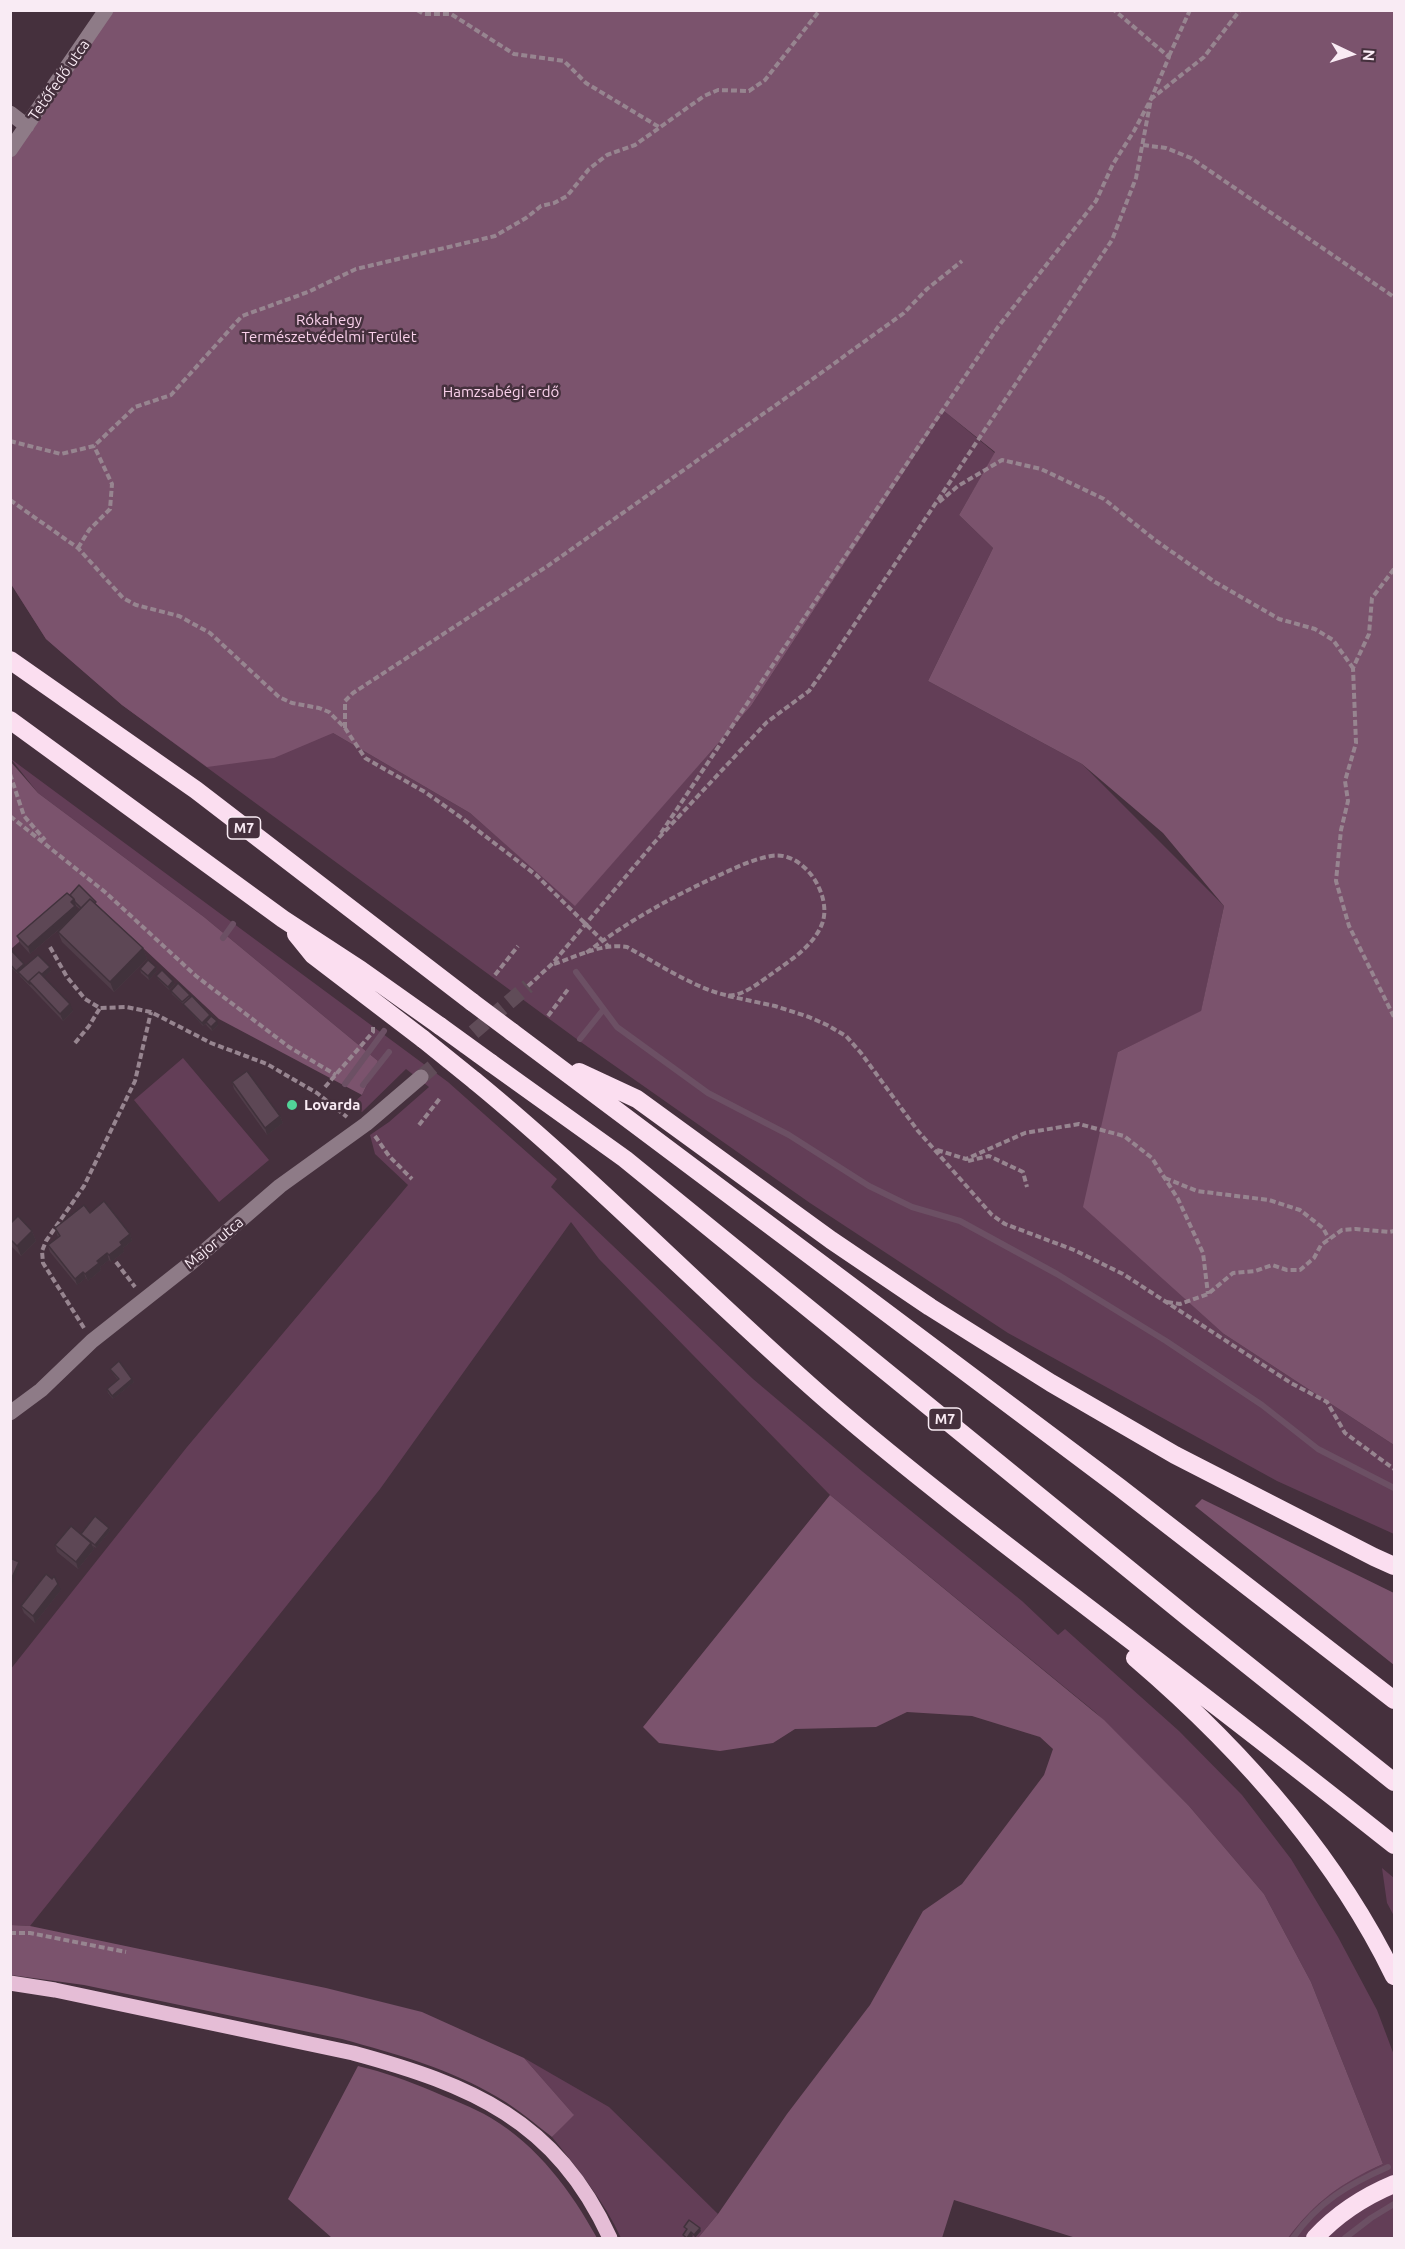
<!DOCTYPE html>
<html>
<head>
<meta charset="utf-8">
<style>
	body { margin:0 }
	#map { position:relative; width:1405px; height:2249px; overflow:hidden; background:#45303d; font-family:Ubuntu,sans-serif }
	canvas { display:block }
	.frame { position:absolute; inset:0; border:12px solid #f9ebf4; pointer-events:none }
	.north { position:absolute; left:1321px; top:24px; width:60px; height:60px; -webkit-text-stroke:4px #45303d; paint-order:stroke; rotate:94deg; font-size:16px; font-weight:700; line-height:24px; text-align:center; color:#f9ebf4 }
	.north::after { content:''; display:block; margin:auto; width:21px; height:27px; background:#f9ebf4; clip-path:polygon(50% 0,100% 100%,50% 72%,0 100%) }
</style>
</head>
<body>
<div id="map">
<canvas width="1405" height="2249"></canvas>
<div class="frame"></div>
<div class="north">N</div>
</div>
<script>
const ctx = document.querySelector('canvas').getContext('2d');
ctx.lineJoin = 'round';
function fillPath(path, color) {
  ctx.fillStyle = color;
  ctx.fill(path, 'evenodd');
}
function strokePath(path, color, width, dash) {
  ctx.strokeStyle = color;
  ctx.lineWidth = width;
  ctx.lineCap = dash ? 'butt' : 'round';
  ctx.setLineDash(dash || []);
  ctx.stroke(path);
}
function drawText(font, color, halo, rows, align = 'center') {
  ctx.font = font + ' Ubuntu,sans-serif';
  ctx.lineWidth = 5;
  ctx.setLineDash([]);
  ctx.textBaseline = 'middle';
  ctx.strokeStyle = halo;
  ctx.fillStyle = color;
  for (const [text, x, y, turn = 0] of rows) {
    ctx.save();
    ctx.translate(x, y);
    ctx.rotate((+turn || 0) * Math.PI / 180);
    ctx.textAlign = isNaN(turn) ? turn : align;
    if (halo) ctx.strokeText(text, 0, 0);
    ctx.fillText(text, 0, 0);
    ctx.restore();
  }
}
fillPath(new Path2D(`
	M1394,11L1191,158L333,733L470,813L575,905L751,706L944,411L995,453L959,515L993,548L928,681L1082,764L1224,906L1201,1012L1118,1052L1224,1334L1394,1445V1534L1277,1481L1008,1333L810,1203L578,1040L122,705L46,639L11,584Z
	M11,759L448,1082L557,1179L551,1187L753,1379L863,1472L1022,1601L1058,1635L1065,1629L1179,1731L1242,1795L1291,1859L1338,1937L1377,2010L1394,2055V2238H1288C1316,2201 1342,2182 1383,2164L1311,1982L1264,1894L1189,1806L1095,1712L830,1495L599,1259L571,1222L380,1489L30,1926L11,1925L10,1670L187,1447L408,1185L375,1154L370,1135L389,1122L429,1087L406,1069L362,1112L352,1104L362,1095L378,1061L204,917L38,793Z
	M183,1058L269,1160L219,1202L134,1100Z
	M1382,1868L1394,1878V1916L1387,1903Z
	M524,2058L609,2107L718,2214L698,2238H621C604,2201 578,2169 552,2137L573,2114Z`), '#633e57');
fillPath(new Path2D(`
	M106,11H1394V1445L1224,1334L1083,1207L1118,1052L1201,1011L1224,906L1163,833L1082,764L928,681L993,548L959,515L995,452L944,411L751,706L575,906L470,813L333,733L274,758L207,767L122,705L46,639L11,584V150Z
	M10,761L38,793L204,917L378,1061L362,1095L219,1019L80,889L11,949Z
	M830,1495L1104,1720L1189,1806L1264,1894L1311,1982L1383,2164C1341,2183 1316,2201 1288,2238H1076L954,2200L942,2238H698L718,2214L787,2114L870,2005L923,1911L962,1884L1044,1775L1053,1749L1040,1737L972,1716L907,1712L876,1727L795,1729L773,1743L720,1751L659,1743L643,1727Z
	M1202,1499L1394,1593V1665L1195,1506Z
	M11,1925L30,1926L326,1988L422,2012L524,2058L574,2115L552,2137C535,2124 518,2109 499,2098C451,2069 396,2054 342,2039L84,1985L11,1975Z
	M358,2066C384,2072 408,2081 432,2091C452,2100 473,2107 491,2118C538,2146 571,2191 597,2238H332L288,2199Z`), '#7b536d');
strokePath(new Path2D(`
	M223,938L233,924
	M576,972L617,1027L708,1093L789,1135L869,1186L912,1207L960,1221L1057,1274L1166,1341L1262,1405L1318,1449L1394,1488
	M580,1039L603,1010
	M345,1084L384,1031
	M363,1085L389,1052
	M1293,2238C1318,2202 1349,2184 1388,2167
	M1345,2238L1371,2218L1394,2204`), '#6c5064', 6);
strokePath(new Path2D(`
	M421,1077L528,986`), '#604c58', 15, [15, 8]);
strokePath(new Path2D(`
	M417,10L424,14H451L514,54L564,61L586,83L659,127
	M1169,56L1190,10
	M1143,145L1166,148L1191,158L1394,297
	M10,441L61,454L94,446L135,407L171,395L242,316L308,292L356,269L495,236L526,218L541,206L554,203L567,196L589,169L607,155L635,145L704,96L718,90L749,91L765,80L820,10
	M10,500L78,548L123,598L136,605L179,616L210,633L279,697L292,703L319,708L329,712L345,728L365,758L425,792L459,816L536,875L608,946
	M939,502L958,486L1002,460L1041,469L1104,499L1155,540L1215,582L1279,619L1315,629L1333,640L1353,668
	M78,548L89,530L110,509L112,484L94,446
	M1394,569L1372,598L1369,634L1353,668L1356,743L1345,781L1348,801L1341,830L1336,881L1349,926L1394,1017
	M345,728V701L353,693L549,565L807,383L904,313L927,289L962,261
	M10,774L24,816L45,840
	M10,816L105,892L196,976L289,1047L336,1075
	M661,833L998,327L1096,201L1113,164L1134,131L1151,99L1169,57L1114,10
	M50,947L67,977L85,999L100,1008L126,1007L151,1012L211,1043L267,1064L317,1093L347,1117
	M554,964C578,956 602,943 627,947C655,962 696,989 726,995C740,998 759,983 770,975C789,961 813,947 822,924C833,896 804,850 771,856C754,859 739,866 724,873C675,895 628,921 586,953
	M495,975L518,946
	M528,986L552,964L654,843L767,722L809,691L824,670L1112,240L1136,178L1151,99L1204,57L1240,10
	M728,996L775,1006L809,1017L827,1025L846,1036L861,1053L918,1131L992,1215L1005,1224L1074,1250L1123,1274L1291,1383L1327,1402L1345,1433L1394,1469
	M548,1016L569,988
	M75,1043L89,1026L100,1008
	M325,1087L373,1032V1025
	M419,1125L441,1097
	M375,1136L389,1156L412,1179
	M937,1150L966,1159L1025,1133L1079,1124L1124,1136L1152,1158L1178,1199L1203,1253L1208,1294
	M968,1161L989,1156L1023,1172L1027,1187
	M1165,1178L1197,1191L1269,1200L1300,1210L1323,1228L1329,1239
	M116,1262L135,1287
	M1167,1302L1180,1304L1208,1294L1233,1273L1255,1271L1272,1265L1287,1270H1300L1314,1258L1321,1245L1342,1230L1356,1229L1389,1232L1394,1231
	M84,1328L43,1263L42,1251L46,1241L84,1186L135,1081L151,1012
	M10,1933H30L126,1952`), '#978590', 4, [6, 3]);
strokePath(new Path2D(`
	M10,113L27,126
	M10,150L106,10
	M10,1413L41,1390L92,1341L192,1262L280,1186L366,1124L421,1077`), '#8e7b87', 15);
strokePath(new Path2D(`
	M10,1983L55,1990L353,2053C471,2085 556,2120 610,2238`), '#e5bdd6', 15);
strokePath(new Path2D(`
	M10,660L196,790L472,1002
	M10,720L283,919L361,970L440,1026
	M296,934L313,955L423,1039
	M512,1032L1119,1487L1394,1700
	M491,1063L625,1159L1190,1619L1394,1782
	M579,1072L637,1099L831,1240L930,1307L1051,1383L1175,1455L1374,1557L1394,1566
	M475,1081C599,1183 710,1299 831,1404C916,1477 1006,1545 1095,1613C1196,1690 1296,1767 1394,1845
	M1135,1658C1239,1747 1334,1853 1394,1976
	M1315,2238C1337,2214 1363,2197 1394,2184`), '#fbdef0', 18);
strokePath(new Path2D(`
	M472,1002L512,1032
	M440,1026L491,1063
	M423,1039L475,1081`), '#fbdef0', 18);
fillPath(new Path2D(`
	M70,895L97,906L143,948L147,959L114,992L62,942L58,932L68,922L30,954L20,943L17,936ZM76,906L80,909L77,912L75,907Z
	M10,949L25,967H50L51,971L44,977L73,1011L63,1021L20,976L19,973L18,974L10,967Z
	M156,967L157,971L149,980L141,973L140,969Z
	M156,976L175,984L169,990L158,979Z
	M171,991L191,997L210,1015L218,1025L212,1031L207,1026L206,1024L203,1026L184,1005L172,994Z
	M232,1082L280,1116L283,1123L267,1135L234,1089Z
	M90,1213L130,1234L132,1241L123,1248L124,1252L111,1262L109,1260L100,1267L101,1270L88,1281L86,1278L77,1285L50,1252L48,1245L58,1237L55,1228Z
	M10,1224L32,1231L36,1241L21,1256L10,1245Z
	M110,1369L132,1379L134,1382L113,1399L108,1393L107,1389L118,1380L112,1372Z
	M109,1528L110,1531L96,1548L93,1546L94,1549L78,1569L57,1552L55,1545L81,1534Z
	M61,1590L35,1623L24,1613L21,1606Z`), '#503d49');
fillPath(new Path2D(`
	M74,899L78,913L30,954L28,947Z
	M143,948L147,959L114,992L110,982Z
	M24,964L25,968L18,974L16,971Z
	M50,967L51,971L34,986L31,984Z
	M156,967L157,971L149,980L148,976Z
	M173,981L175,984L169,990L168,987Z
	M70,1004L73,1011L63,1021L60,1014Z
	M210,1015L212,1018L203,1026L202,1023Z
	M217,1021L218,1025L212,1031L211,1027Z
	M280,1116L283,1123L267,1135L265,1128Z
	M32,1231L36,1241L21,1256L17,1246Z
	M130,1234L132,1241L123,1248L124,1252L111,1262L109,1255L120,1242Z
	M107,1253L109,1260L100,1267L101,1270L88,1281L85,1274L97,1261Z
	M83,1272L86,1278L77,1285L75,1279Z
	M132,1379L134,1382L113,1399L112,1396Z
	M109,1528L110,1531L96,1548L95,1545Z
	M91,1543L94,1549L78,1569L76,1562Z
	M19,1562L20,1565L10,1589V1582Z
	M58,1584L61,1590L35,1623L33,1616Z
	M700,2228L701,2231L695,2238L694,2235Z
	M691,2232L693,2236L691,2238H687Z`), '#41323c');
const building = new Path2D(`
	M79,885L96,902L95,903L90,899L81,908L75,902L74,899L70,895Z
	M67,893L74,899L71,902L75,906L28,947L17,936Z
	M90,899L143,948L110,982L58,932Z
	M10,949L24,964L16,971L10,964Z
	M38,955L50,967L42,974L39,972L29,981L30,984L18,972Z
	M148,960L156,967L148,976L140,969Z
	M162,970L173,981L168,987L156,976Z
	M39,972L70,1004L60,1014L29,981Z
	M178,983L190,995L182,1002L171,991Z
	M192,996L210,1015L202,1023L183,1004Z
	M211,1016L217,1021L211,1027L206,1022Z
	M247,1071L280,1116L265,1128L232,1082Z
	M104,1201L130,1234L120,1242L122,1245L109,1255L107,1253L97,1261L99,1263L85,1274L83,1272L75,1279L48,1245L60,1236L55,1228L84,1205L90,1213Z
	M18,1216L32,1231L17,1246L10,1239V1224Z
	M119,1361L132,1379L112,1396L107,1389L119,1379L110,1369Z
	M95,1516L109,1528L95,1545L81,1534Z
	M71,1526L91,1543L76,1562L55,1545Z
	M10,1558L19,1562L10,1582Z
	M46,1574L52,1579L54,1576L58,1584L33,1616L21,1606Z
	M689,2220L700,2228L694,2235L691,2232L687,2238L683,2235L687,2229L684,2227Z`);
fillPath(building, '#5d4755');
strokePath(building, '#41323c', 1.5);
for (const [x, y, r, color] of [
	[292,1105,6,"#51d398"]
]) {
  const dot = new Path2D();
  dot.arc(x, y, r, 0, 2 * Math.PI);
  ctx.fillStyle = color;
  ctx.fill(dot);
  strokePath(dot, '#45303d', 2);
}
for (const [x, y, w] of [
	[244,828,33],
	[945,1419,33]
]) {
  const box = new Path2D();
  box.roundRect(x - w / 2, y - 11, w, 22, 4.5);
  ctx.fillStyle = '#45303d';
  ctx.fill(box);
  strokePath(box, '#f9ebf4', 1.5);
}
drawText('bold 14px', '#f9ebf4', null, [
	["M7",244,828],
	["M7",945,1419]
]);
drawText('15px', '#f9ebf4', '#45303d', [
	["Tetőfedő utca",59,80,-55],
	["Major utca",214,1243,-40]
]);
drawText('15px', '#fad1eb', '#45303d', [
	["Rókahegy",329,320],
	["Természetvédelmi Terület",329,337],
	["Hamzsabégi erdő",501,392]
]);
drawText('bold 15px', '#f9ebf4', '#45303d', [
	["Lovarda",304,1105]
], 'left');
</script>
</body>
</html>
